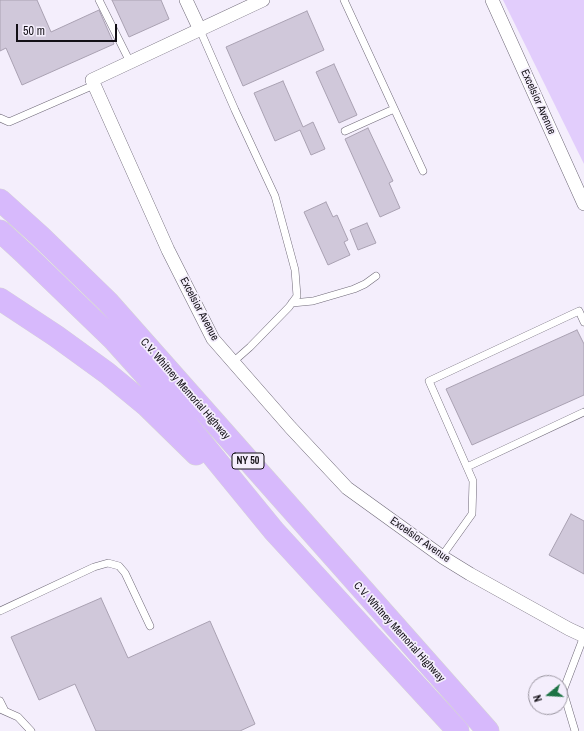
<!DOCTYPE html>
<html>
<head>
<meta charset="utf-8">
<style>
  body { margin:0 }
  #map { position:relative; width:584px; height:731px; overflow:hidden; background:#f4eefc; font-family:"Archivo Narrow",sans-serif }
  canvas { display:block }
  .north { position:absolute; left:528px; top:675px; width:40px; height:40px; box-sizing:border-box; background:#f4eefc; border:1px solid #9a95a0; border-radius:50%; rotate:252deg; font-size:11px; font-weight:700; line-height:16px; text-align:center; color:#131016 }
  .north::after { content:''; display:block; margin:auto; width:14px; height:18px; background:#1d7345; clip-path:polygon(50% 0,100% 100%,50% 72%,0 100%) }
  .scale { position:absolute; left:16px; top:24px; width:101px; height:18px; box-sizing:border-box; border:2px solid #131016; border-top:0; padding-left:5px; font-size:12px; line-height:14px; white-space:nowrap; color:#131016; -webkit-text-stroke:3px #f4eefc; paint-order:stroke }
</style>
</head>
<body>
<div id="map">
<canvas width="584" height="731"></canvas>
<div class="north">N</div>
<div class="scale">50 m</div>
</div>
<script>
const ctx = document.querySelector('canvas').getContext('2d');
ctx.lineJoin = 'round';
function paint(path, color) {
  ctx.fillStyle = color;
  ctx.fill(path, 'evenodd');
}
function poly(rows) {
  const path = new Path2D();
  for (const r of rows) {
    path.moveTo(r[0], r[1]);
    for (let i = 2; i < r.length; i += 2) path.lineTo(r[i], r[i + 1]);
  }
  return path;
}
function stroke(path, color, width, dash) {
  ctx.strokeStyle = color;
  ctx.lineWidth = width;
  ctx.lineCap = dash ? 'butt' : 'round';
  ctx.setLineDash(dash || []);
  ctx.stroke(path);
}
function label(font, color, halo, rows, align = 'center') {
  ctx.font = font + ' "Archivo Narrow",sans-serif';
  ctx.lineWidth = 3.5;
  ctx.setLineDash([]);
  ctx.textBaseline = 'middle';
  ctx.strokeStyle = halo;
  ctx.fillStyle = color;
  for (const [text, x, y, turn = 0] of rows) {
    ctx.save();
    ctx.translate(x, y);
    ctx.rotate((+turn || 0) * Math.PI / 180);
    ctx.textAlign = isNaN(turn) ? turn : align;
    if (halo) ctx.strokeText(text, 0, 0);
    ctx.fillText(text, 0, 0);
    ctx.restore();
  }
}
paint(poly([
  [503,0,584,0,584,164]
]), '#e2cdfc');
const building = poly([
  [0,0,37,0,51,32,99,10,114,44,22,85,6,48,0,51,0,0],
  [112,0,161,0,169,19,129,37,112,0],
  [307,11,324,50,243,86,226,47,307,11],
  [334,64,357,115,339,123,316,72,334,64],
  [283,81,303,127,313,122,325,149,311,155,300,130,275,141,254,93,283,81],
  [368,128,393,181,389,183,400,208,380,217,345,139,368,128],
  [326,202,333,217,337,215,348,240,344,242,350,255,328,265,304,212,326,202],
  [367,223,376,243,358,250,350,230,367,223],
  [577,330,584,344,584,395,472,445,446,389,577,330],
  [571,514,584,521,584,574,549,555,571,514],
  [101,598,128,658,210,621,255,724,240,731,96,731,75,684,39,700,11,637,101,598]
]);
paint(building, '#d0c8da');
stroke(building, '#a9a1b2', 1);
const lane = poly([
  [99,0,130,62],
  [344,0,423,171],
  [200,30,235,110,275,196,295,270,297,296,289,307,250,347,233,362],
  [0,118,9,122,94,85],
  [345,131,394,109],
  [292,303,313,301,354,289,365,284,376,276],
  [467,467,584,412],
  [442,556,472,514,473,481,429,381,579,311,584,322],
  [0,611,94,567,108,563,119,566,125,573,150,626],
  [0,701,5,711],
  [0,709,18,717,31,731],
  [575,731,563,691,584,636]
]);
const street = poly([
  [186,0,200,30],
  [263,0,92,80,168,250,213,339,290,427,347,488,444,558,470,574,569,629,584,636],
  [492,0,584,204]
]);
const highway = poly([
  [0,200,40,236,108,302,488,731],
  [0,231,24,253,113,339,158,389,274,531,458,731],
  [0,299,56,336,107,373,147,406,196,454]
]);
stroke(lane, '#6f6978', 8);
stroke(street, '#6f6978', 14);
stroke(highway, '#d5d4d5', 23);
stroke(lane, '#fff', 7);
stroke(street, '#fff', 13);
stroke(highway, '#d7b9fc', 22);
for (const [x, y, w] of [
  [248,461,32]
]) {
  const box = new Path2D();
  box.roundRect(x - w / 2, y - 8, w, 16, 3);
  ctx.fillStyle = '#f4eefc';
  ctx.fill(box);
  stroke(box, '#131016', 1);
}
label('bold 10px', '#131016', null, [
  ["NY 50",248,461]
]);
label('11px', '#131016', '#f4eefc', [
  ["Excelsior Avenue",538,102,66],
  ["Excelsior Avenue",199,309,62],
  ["C.V. Whitney Memorial Highway",185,389,49],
  ["Excelsior Avenue",420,540,35],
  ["C.V. Whitney Memorial Highway",399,632,48]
]);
</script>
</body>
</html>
